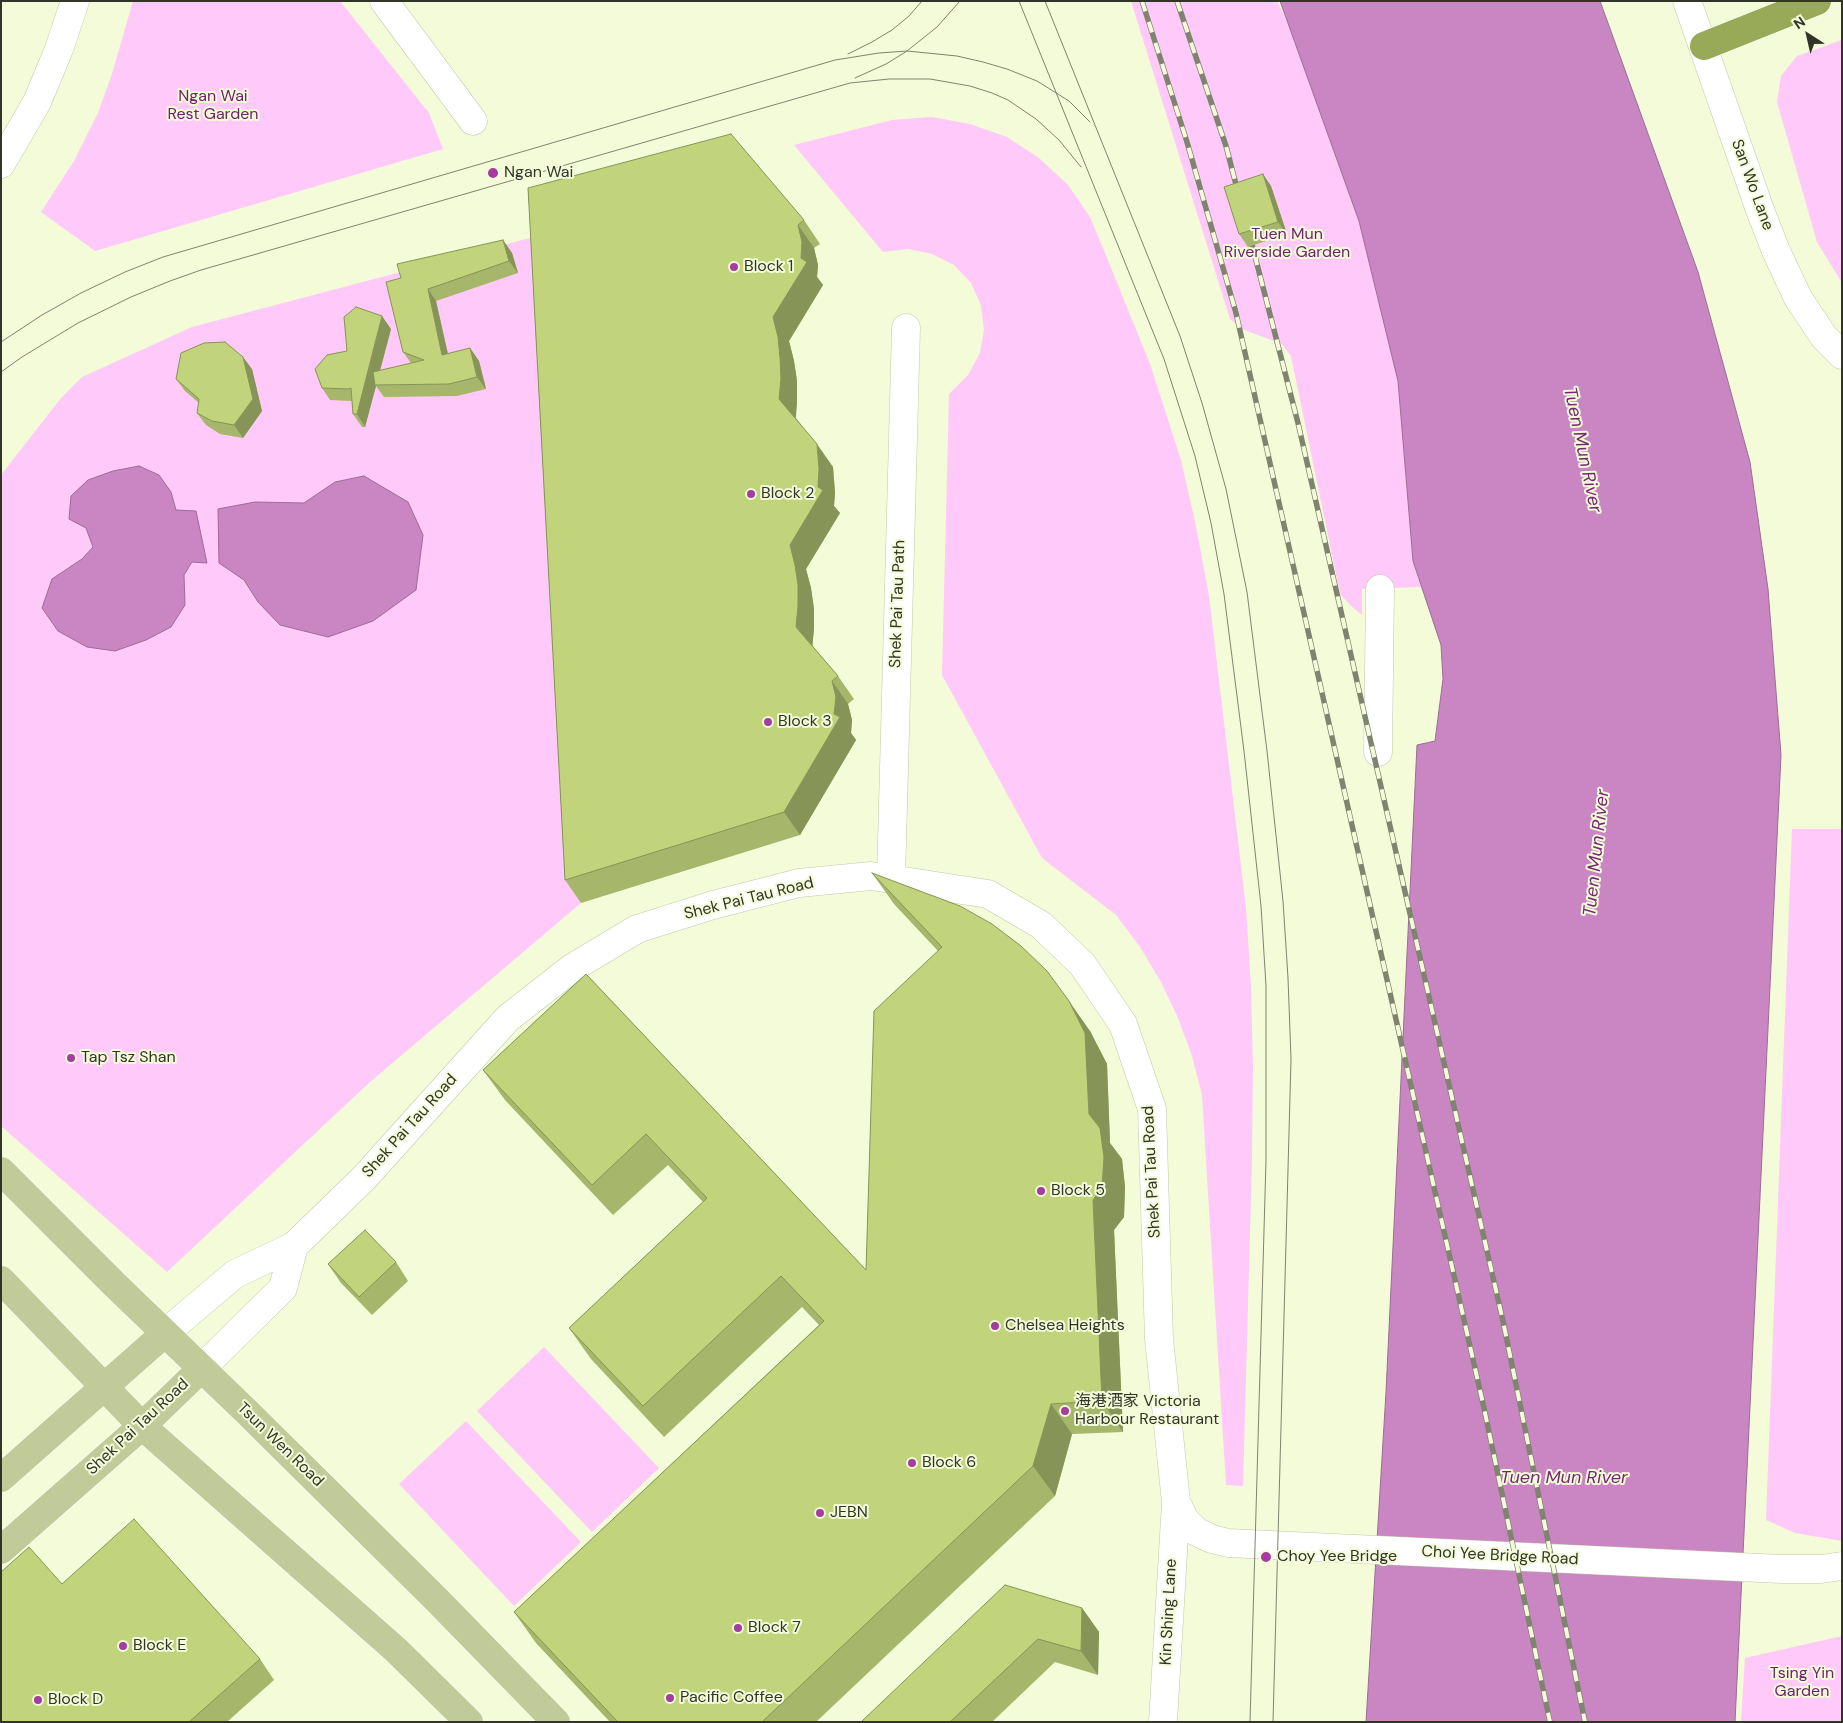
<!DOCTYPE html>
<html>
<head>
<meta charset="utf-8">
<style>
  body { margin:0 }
  #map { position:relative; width:1843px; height:1723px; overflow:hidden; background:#f3fbd9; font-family:"DM Sans",sans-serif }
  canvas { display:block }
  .frame { position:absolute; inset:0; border:2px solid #313427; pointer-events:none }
  .north { position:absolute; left:1783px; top:10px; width:50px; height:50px; -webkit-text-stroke:4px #f3fbd9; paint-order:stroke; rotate:325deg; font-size:14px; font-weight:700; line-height:20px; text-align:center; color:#313427 }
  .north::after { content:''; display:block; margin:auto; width:18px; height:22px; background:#313427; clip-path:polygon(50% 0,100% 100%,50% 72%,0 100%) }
</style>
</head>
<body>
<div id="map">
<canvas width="1843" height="1723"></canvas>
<div class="frame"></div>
<div class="north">N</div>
</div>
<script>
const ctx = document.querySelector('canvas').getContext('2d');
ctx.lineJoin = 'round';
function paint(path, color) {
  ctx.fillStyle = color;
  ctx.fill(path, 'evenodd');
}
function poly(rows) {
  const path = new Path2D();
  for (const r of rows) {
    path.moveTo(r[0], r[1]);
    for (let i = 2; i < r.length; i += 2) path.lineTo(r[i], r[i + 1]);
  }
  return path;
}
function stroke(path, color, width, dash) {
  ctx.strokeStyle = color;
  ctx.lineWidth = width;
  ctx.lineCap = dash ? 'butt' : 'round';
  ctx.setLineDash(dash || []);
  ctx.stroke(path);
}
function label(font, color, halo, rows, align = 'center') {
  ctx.font = font + ' "DM Sans","Noto Sans TC",sans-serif';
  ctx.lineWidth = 4;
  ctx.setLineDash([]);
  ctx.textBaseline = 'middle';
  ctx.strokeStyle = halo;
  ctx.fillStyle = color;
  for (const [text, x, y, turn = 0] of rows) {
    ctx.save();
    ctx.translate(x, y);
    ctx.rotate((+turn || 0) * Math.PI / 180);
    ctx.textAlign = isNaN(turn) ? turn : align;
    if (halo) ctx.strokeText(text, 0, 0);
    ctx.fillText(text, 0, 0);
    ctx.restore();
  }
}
paint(poly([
  [133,1,340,1,429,113,443,149,95,251,41,212,74,161,98,113,112,74],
  [1131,1,1277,1,1288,24,1359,221,1398,381,1413,561,1421,587,1362,589,1362,615,1350,605,1340,594,1291,356,1282,344,1242,329,1230,319],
  [1842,40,1842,283,1817,242,1777,102,1781,76,1797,56],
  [932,117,970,124,1007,137,1039,158,1068,185,1090,217,1105,253,1150,364,1181,460,1196,526,1209,596,1246,908,1251,987,1253,1066,1252,1160,1243,1486,1226,1485,1202,1095,1192,1056,1178,1018,1161,982,1140,947,1116,915,1042,858,942,675,949,394,968,375,980,353,984,330,981,305,971,283,954,265,932,254,908,249,883,252,794,145,892,120],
  [545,234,581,903,370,1082,167,1272,1,1126,1,475,61,398,82,377,192,327],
  [1792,829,1842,829,1842,1541,1795,1533,1766,1520],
  [544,1347,659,1468,592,1532,477,1411],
  [466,1421,581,1542,514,1606,399,1484],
  [1842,1636,1842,1722,1741,1722,1745,1658]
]), '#ffc9f9');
const water = poly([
  [1280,1,1600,1,1698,272,1750,462,1768,589,1781,755,1735,1722,1366,1722,1386,1392,1417,745,1435,741,1443,679,1441,645,1413,561,1398,381,1359,221,1280,1],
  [139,466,159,475,171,492,176,510,196,511,207,563,192,562,184,575,185,605,171,627,146,640,115,651,87,647,58,631,42,608,52,579,82,559,93,547,86,528,69,519,71,496,88,480,113,471,139,466],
  [364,476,408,502,423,535,416,590,373,621,328,637,280,625,258,602,244,580,219,563,218,509,255,502,304,503,335,482,364,476]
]);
paint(water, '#c986c3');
stroke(water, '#9b6d94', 1);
const minor = poly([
  [384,1,473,121],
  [1687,1,1760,210,1776,251,1798,298,1824,337,1842,355],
  [1,164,37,102,59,49,75,1],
  [1378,752,1380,589],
  [891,879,906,328],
  [164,1334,235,1274,294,1246,364,1178,508,1018,572,968,637,929,713,905,799,883,871,876,988,894,1041,925,1082,964,1123,1024,1152,1109,1159,1339,1176,1502,1163,1722],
  [201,1369,283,1288,294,1246],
  [1176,1502,1185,1520,1197,1532,1212,1539,1228,1543,1782,1569,1821,1569,1842,1566]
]);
const major = poly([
  [1,1171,113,1283,249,1414,436,1599,556,1722],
  [1,1280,142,1426,396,1650,469,1722],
  [1,1478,164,1334],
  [1,1550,142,1426,201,1369]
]);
const highway = poly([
  [1704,46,1817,1]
]);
stroke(minor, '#c2caa9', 29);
stroke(major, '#fff', 29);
stroke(highway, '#fff', 29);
stroke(minor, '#fff', 28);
stroke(major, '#c1cb9a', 28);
stroke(highway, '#98a957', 28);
stroke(poly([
  [1019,1,1164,359,1195,456,1211,523,1224,594,1244,751,1261,906,1266,986,1266,1160,1250,1722],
  [1045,1,1180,336,1202,403,1226,489,1247,592,1267,751,1283,901,1288,978,1291,1059,1273,1722],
  [848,54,872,42,892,30,909,16,922,1],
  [855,78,886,64,907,51,937,27,960,1],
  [1,342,42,315,81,293,125,272,163,257,835,60,879,53,907,51,957,56,983,62,1007,69,1037,81,1069,101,1090,122],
  [1,372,22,357,78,323,131,297,170,281,201,270,850,83,889,79,930,79,970,86,992,93,1008,100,1036,119,1059,140,1081,167]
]), '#7f846e', 1);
const rail = poly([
  [1142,1,1187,142,1236,313,1484,1408,1550,1722],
  [1177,1,1226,146,1239,196],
  [1249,233,1298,423,1503,1321,1585,1722]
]);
stroke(rail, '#7f846e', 5.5);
stroke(rail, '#f3fbd9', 4, [11]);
paint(poly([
  [1271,186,1287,234,1248,247,1239,234],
  [528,188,804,220,820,244,814,248,818,265,817,277,823,285,789,341,794,361,797,381,797,402,796,418,833,467,835,493,834,506,840,513,806,569,811,588,814,609,814,629,812,646,838,676,854,699,848,704,852,720,851,733,856,740,800,835,581,903,565,880],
  [503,240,512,253,518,273,436,301,448,354,470,348,479,361,486,389,457,396,384,397,376,386,365,427,362,427,353,414,352,401,330,400,322,388,347,351,391,329,380,371,411,363,403,352,401,278],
  [252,369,262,411,243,438,220,434,206,425,197,413,199,403,185,391,176,379],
  [872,873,1090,1031,1107,1064,1110,1143,1122,1159,1125,1187,1124,1217,1114,1230,1123,1432,1072,1434,1055,1496,816,1722,610,1722,536,1643,514,1612,819,1325,802,1307,664,1437,591,1359,569,1328,703,1202,668,1165,613,1215,505,1100,483,1070,586,974,866,1270,938,951,894,904],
  [396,1262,408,1281,372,1315,341,1283,328,1264],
  [62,1584,260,1659,274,1680,227,1722,1,1722],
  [1082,1608,1099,1632,1098,1675,1055,1662,992,1722,861,1722]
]), '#a6b66b');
paint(poly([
  [1263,174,1271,186,1287,234,1278,222],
  [798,225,814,248,818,265,817,277,823,285,789,341,794,361,797,381,797,402,795,422,779,399,773,317,801,258],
  [503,240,512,253,518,273,509,261],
  [428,289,436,301,451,368,442,355],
  [382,316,391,329,376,385,375,385,376,386,365,427,357,414],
  [470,348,479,361,486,389,477,377],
  [243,357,252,369,262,411,243,438,234,425],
  [817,444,833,467,835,493,834,506,840,513,806,569,811,588,814,609,814,629,812,650,796,627,790,545,818,487],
  [832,681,848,704,852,720,851,733,856,740,800,835,784,812,834,714],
  [1069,1001,1090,1031,1107,1064,1110,1143,1122,1159,1125,1187,1124,1217,1114,1230,1123,1432,1102,1401,1089,1114],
  [1051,1404,1072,1434,1055,1496,1033,1466],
  [1082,1608,1099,1632,1098,1675,1081,1651]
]), '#879457');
const building = poly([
  [731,134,804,220,798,225,802,242,801,258,807,262,773,317,778,337,780,358,781,379,779,399,817,444,819,469,818,487,823,490,790,545,795,565,798,585,798,606,796,627,838,676,832,681,836,697,834,714,840,717,784,812,565,880,528,188,731,134],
  [1263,174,1278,222,1239,234,1224,187,1263,174],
  [503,240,509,261,428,289,442,355,470,348,477,377,449,384,375,385,373,372,424,360,403,352,386,282,401,278,397,264,503,240],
  [356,307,382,316,357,414,353,414,351,388,348,389,322,388,315,369,327,355,347,351,344,317,356,307],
  [225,342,243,357,253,399,234,425,212,421,197,413,199,399,176,379,181,353,204,343,225,342],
  [872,873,960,906,992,924,1021,946,1047,971,1069,1001,1085,1033,1089,1114,1100,1128,1104,1157,1102,1187,1093,1200,1102,1401,1051,1404,1033,1466,762,1722,618,1722,514,1612,824,1321,781,1276,643,1406,569,1328,707,1198,646,1134,592,1185,483,1070,586,974,866,1270,874,1011,942,947,872,873],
  [365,1230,396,1262,359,1297,328,1264,365,1230],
  [134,1519,260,1659,189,1722,1,1722,1,1572,29,1547,62,1584,134,1519],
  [1005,1585,1082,1608,1081,1651,1038,1639,950,1722,861,1722,1005,1585]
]);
paint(building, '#c1d47c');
stroke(building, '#879457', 1);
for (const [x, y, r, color] of [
  [493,173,6,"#a53c9f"],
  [734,267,5,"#a53c9f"],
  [751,494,5,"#a53c9f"],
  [768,722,5,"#a53c9f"],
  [71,1058,5,"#a53c9f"],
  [1041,1191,5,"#a53c9f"],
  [995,1326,5,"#a53c9f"],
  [1065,1411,5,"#a53c9f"],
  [912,1463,5,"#a53c9f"],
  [820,1513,5,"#a53c9f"],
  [1266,1557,6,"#a53c9f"],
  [738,1628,5,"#a53c9f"],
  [123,1646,5,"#a53c9f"],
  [670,1698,5,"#a53c9f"],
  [38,1700,5,"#a53c9f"]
]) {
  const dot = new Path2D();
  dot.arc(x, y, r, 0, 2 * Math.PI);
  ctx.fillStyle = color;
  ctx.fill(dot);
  stroke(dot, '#f3fbd9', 2);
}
label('16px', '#70216c', '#f3fbd9', [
  ["Ngan Wai",213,97],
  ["Rest Garden",213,115],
  ["Tuen Mun",1287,235],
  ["Riverside Garden",1287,253],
  ["Tsing Yin",1802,1674],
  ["Garden",1802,1692]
]);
label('16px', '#313427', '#f3fbd9', [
  ["Ngan Wai",504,173],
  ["Block 1",744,267],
  ["Block 2",761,494],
  ["Block 3",778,722],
  ["Tap Tsz Shan",81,1058],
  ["Block 5",1051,1191],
  ["Chelsea Heights",1005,1326],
  ["海港酒家 Victoria",1075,1402],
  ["Harbour Restaurant",1075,1420],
  ["Block 6",922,1463],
  ["JEBN",830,1513],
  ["Choy Yee Bridge",1277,1557],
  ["Block 7",748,1628],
  ["Block E",133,1646],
  ["Pacific Coffee",680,1698],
  ["Block D",48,1700]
], 'left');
label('16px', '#313427', '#f3fbd9', [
  ["San Wo Lane",1752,185,70],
  ["Shek Pai Tau Path",898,604,-88],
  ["Shek Pai Tau Road",749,899,-14],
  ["Shek Pai Tau Road",410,1126,-48],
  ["Shek Pai Tau Road",1152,1172,-93],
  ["Shek Pai Tau Road",138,1427,-43],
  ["Tsun Wen Road",280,1445,44],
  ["Choi Yee Bridge Road",1500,1556,3],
  ["Kin Shing Lane",1169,1612,-87]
]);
label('italic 18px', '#762772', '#f3fbd9', [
  ["Tuen Mun River",1582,450,78],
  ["Tuen Mun River",1597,853,-84],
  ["Tuen Mun River",1564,1478]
]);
</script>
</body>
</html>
